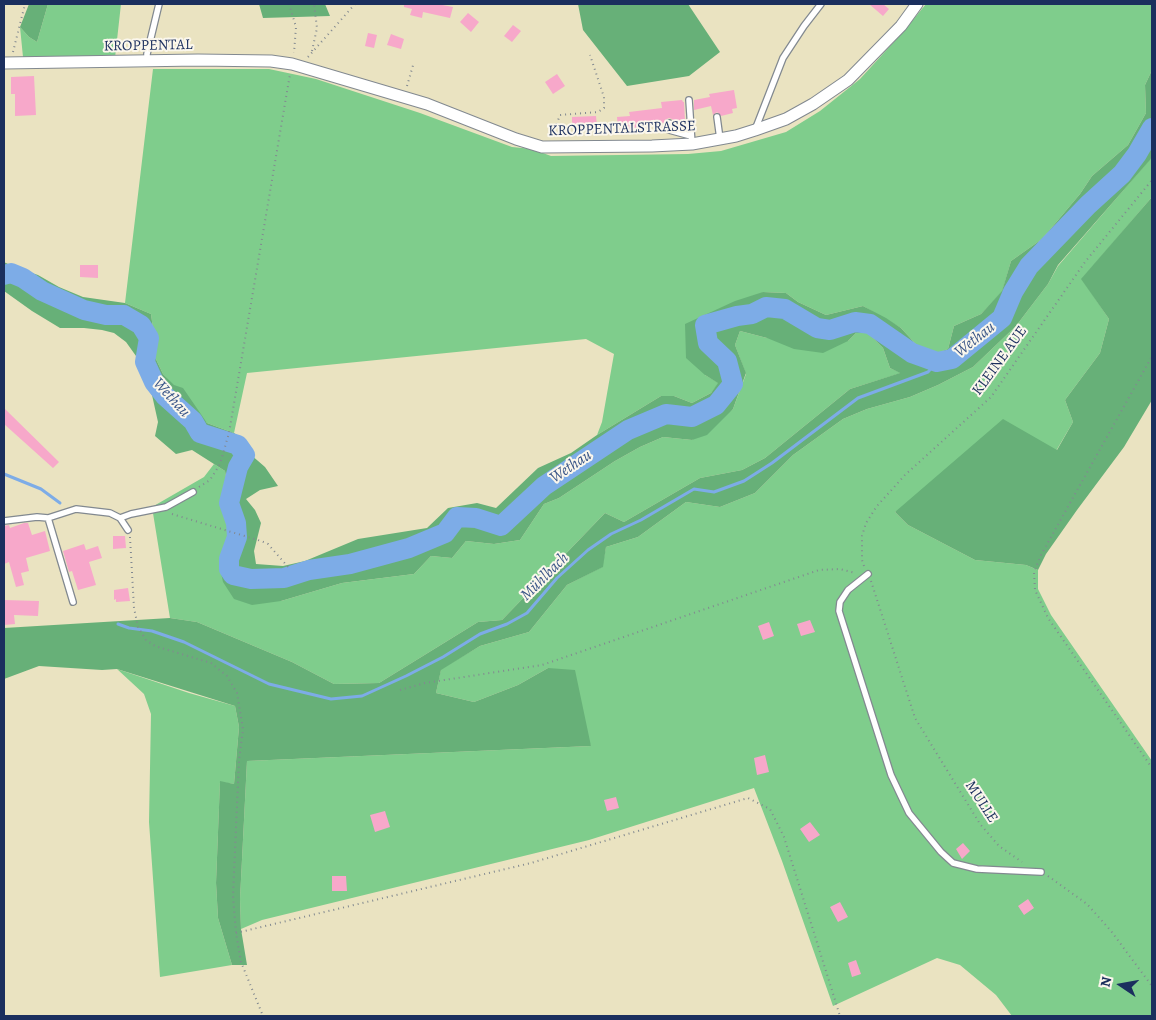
<!DOCTYPE html>
<html>
<head>
<meta charset="utf-8">
<style>
  body { margin:0 }
  #map { position:relative; width:1156px; height:1020px; overflow:hidden; background:#eae3c1; font-family:Alegreya,serif }
  canvas { display:block }
  .frame { position:absolute; inset:0; border:5px solid #1b2f5e; pointer-events:none }
  .north { position:absolute; left:1096px; top:960px; width:50px; height:50px; -webkit-text-stroke:4px #fbf7ec; paint-order:stroke; rotate:282deg; font-size:14px; font-weight:700; line-height:20px; text-align:center; color:#1b2f5e }
  .north::after { content:''; display:block; margin:auto; width:18px; height:22px; background:#1b2f5e; clip-path:polygon(50% 0,100% 100%,50% 72%,0 100%) }
</style>
</head>
<body>
<div id="map">
<canvas width="1156" height="1020"></canvas>
<div class="frame"></div>
<div class="north">N</div>
</div>
<script>
const ctx = document.querySelector('canvas').getContext('2d');
ctx.lineJoin = 'round';
function paint(path, color) {
  ctx.fillStyle = color;
  ctx.fill(path, 'evenodd');
}
function poly(rows) {
  const path = new Path2D();
  for (const r of rows) {
    path.moveTo(r[0], r[1]);
    for (let i = 2; i < r.length; i += 2) path.lineTo(r[i], r[i + 1]);
  }
  return path;
}
function stroke(path, color, width, dash) {
  ctx.strokeStyle = color;
  ctx.lineWidth = width;
  ctx.lineCap = dash ? 'butt' : 'round';
  ctx.setLineDash(dash || []);
  ctx.stroke(path);
}
function label(font, color, halo, rows, align = 'center') {
  ctx.font = font + ' Alegreya,serif';
  ctx.lineWidth = 4;
  ctx.setLineDash([]);
  ctx.textBaseline = 'middle';
  ctx.strokeStyle = halo;
  ctx.fillStyle = color;
  for (const [text, x, y, turn = 0] of rows) {
    ctx.save();
    ctx.translate(x, y);
    ctx.rotate((+turn || 0) * Math.PI / 180);
    ctx.textAlign = isNaN(turn) ? turn : align;
    if (halo) ctx.strokeText(text, 0, 0);
    ctx.fillText(text, 0, 0);
    ctx.restore();
  }
}
paint(poly([
  [48,4,121,4,114,67,55,66,54,57,23,57,20,27,29,37,37,42],
  [926,4,1152,4,1152,70,1145,85,1146,113,1128,145,1092,176,1080,194,1042,239,1011,261,1002,292,981,314,954,326,948,349,937,353,931,355,923,352,901,328,863,306,826,315,798,302,786,293,763,292,705,375,719,383,711,393,692,403,674,396,661,396,597,435,602,422,614,354,586,339,247,373,234,433,207,423,163,374,154,355,154,336,151,314,125,303,153,69,269,69,316,79,420,113,512,147,532,149,551,156,688,154,721,151,786,132,820,111,860,79,903,32],
  [1152,157,1152,197,1082,279,1109,319,1100,353,1065,400,1073,422,1056,451,895,512,908,525,975,560,1026,565,1038,570,1038,589,1051,615,1152,761,1152,1016,1012,1016,996,995,960,965,937,958,833,1006,782,861,754,788,589,840,262,920,241,929,240,899,247,761,591,746,548,668,518,685,474,702,436,693,441,669,480,646,529,632,567,585,602,567,606,547,638,537,686,502,720,507,755,493,793,455,843,419,867,409,910,397,938,385,973,367,1016,326,1048,284,1058,266],
  [740,331,767,338,848,341,856,333,868,333,883,348,890,368,901,373,850,389,765,458,742,470,700,478,624,522,605,513,502,620,478,622,379,683,334,684,292,662,197,622,170,618,152,507,204,477,214,464,225,471,227,483,221,501,229,517,228,548,219,564,281,601,342,583,414,574,431,556,452,558,466,541,494,544,520,540,544,504,559,498,615,461,640,447,663,437,692,440,733,409,746,374,735,345],
  [117,669,189,693,235,706,239,727,234,784,220,782,216,883,218,918,232,965,160,977,149,822,151,714,144,694]
]), '#7fcd8c');
paint(poly([
  [29,4,48,4,37,42,29,37,20,27],
  [259,4,325,4,330,16,263,18],
  [578,4,688,4,720,52,689,76,627,86,583,30],
  [1152,70,1152,157,1150,160,1058,265,1048,284,1016,326,973,367,938,385,910,397,867,409,843,419,793,455,755,493,720,507,686,502,638,537,606,547,603,567,567,585,529,632,480,646,441,670,436,693,474,702,518,685,548,668,575,670,591,746,247,761,240,899,241,929,247,965,232,965,218,918,216,883,220,781,234,784,239,727,235,706,117,669,102,670,39,666,4,679,4,628,170,618,197,622,292,662,334,684,379,683,478,622,502,620,605,513,624,522,700,478,742,470,765,458,850,389,900,373,890,368,883,348,868,333,856,333,848,341,823,353,794,349,767,338,740,331,735,345,746,373,733,409,707,435,692,440,663,437,640,447,615,461,559,498,544,504,520,540,494,544,466,541,452,558,431,556,414,574,342,583,281,601,252,605,234,599,223,582,219,564,228,548,229,517,221,501,227,483,225,471,192,450,176,454,155,436,158,422,152,395,144,382,136,356,126,342,114,333,102,330,84,328,60,328,32,311,4,291,4,262,14,267,38,275,59,287,83,297,125,303,151,314,154,336,154,355,163,374,174,385,183,388,207,423,234,433,244,440,250,454,265,467,278,486,260,490,246,499,255,510,261,523,254,551,256,564,283,566,305,561,358,539,427,528,448,508,477,503,496,508,538,468,571,453,597,435,661,396,674,396,692,403,711,393,718,383,705,375,686,358,685,324,735,301,763,292,786,293,798,302,826,315,863,306,886,318,901,328,923,352,931,355,948,349,954,326,981,314,1002,291,1011,261,1042,239,1080,194,1092,176,1128,145,1146,113,1145,85],
  [1152,197,1152,400,1124,447,1077,510,1046,554,1038,570,1026,565,975,560,908,525,895,512,1003,419,1057,450,1073,422,1065,400,1100,353,1109,319,1081,279]
]), '#67b078');
stroke(poly([
  [4,474,41,489,60,503],
  [118,624,129,628,152,631,184,642,269,684,331,699,362,696,406,676,443,657,480,634,507,624,527,613,557,578,588,550,611,534,641,520,694,489,714,492,744,481,772,463,858,398,928,372,937,362]
]), '#7dace7', 3);
stroke(poly([
  [4,275,11,273,23,278,42,291,84,310,106,315,124,315,141,325,149,338,145,362,154,382,165,396,193,421,200,433,238,445,245,455,238,467,229,503,236,523,237,537,229,559,229,569,233,575,251,579,284,578,309,570,350,564,409,548,445,533,457,517,476,518,501,526,544,486,628,430,666,414,692,417,716,405,733,384,727,361,708,343,705,325,737,316,752,314,766,307,785,309,817,328,830,330,855,322,870,324,912,353,937,362,952,359,1002,318,1013,292,1029,266,1088,205,1122,174,1137,154,1152,128]
]), '#7dace7', 20);
paint(poly([
  [404,4,437,4,453,7,450,18,423,12,422,18,410,15,412,9,404,7],
  [869,4,883,4,889,9,883,16],
  [468,13,479,22,471,32,460,22],
  [513,25,521,31,512,42,504,36],
  [368,33,377,35,374,48,365,46],
  [391,34,404,39,401,49,387,45],
  [557,74,565,86,553,94,545,82],
  [34,76,36,115,15,116,15,94,11,94,11,77],
  [734,90,737,108,732,109,733,113,721,116,717,112,713,115,711,106,694,110,694,100,710,97,709,94],
  [682,100,683,102,684,102,685,121,674,122,672,119,669,118,665,120,664,123,640,125,641,132,627,134,626,127,618,128,617,117,630,116,629,112,662,108,661,102],
  [596,116,597,126,572,127,572,117],
  [80,265,98,265,98,278,80,277],
  [4,408,59,462,53,468,4,424],
  [24,523,28,523,32,535,45,531,50,551,26,558,29,571,21,573,24,585,16,587,9,562,4,564,4,526,9,525,10,528],
  [113,536,125,536,126,548,113,549],
  [84,544,86,550,98,546,102,558,89,562,96,585,78,590,72,571,69,572,63,551],
  [128,588,130,601,116,602,116,599,114,600,114,590],
  [4,600,39,601,38,616,14,615,15,624,4,625],
  [810,620,815,632,801,636,797,624],
  [769,622,774,636,763,640,758,626],
  [765,755,769,772,757,775,754,758],
  [616,797,619,808,607,811,604,800],
  [385,811,390,827,375,832,370,815],
  [810,822,820,835,809,842,800,829],
  [963,843,970,851,962,859,956,849],
  [332,876,346,876,347,891,332,891],
  [1028,899,1034,908,1024,915,1018,906],
  [840,902,848,917,838,922,830,907],
  [856,960,861,974,852,977,848,963]
]), '#f7a8ca');
const lane = poly([
  [147,60,147,54,159,4],
  [689,100,692,144],
  [717,117,720,139],
  [669,123,669,130,691,136],
  [755,130,783,58,804,26,821,4],
  [48,518,73,602],
  [120,518,128,530],
  [4,521,37,517,48,518,76,509,110,513,120,518,131,514,166,507,193,492],
  [868,574,848,590,840,602,839,611,891,775,909,813,941,852,953,863,977,869,1041,872]
]);
const street = poly([
  [4,63,198,60,271,61,292,64,427,104,516,139,542,147,652,146,692,144,736,136,755,130,786,119,813,104,848,80,901,26,917,4]
]);
stroke(lane, '#828990', 8);
stroke(street, '#828990', 13);
stroke(poly([
  [289,4,296,27,294,53],
  [312,51,317,28,314,4],
  [13,52,25,4],
  [308,57,355,4],
  [407,86,414,62],
  [548,136,554,131,560,115,598,112,604,108,604,97,590,55],
  [1151,358,1041,555,1034,572,1035,590,1048,618,1152,768],
  [199,487,210,480,220,464,229,433,290,74],
  [172,514,261,541,268,544,289,568],
  [130,537,134,608,138,627,146,640,155,646,211,663,227,676,237,693,243,729,239,760,233,896,236,933,241,962,263,1016],
  [864,566,862,560,862,536,866,523,877,506,905,475,991,397,1085,262,1152,180],
  [871,581,915,718,980,824,999,846,1022,862],
  [400,690,425,683,542,665,819,570,840,569,855,573],
  [1048,876,1087,904,1111,931,1152,986],
  [236,933,531,863,748,798,770,809,784,837,840,1016]
]), '#828990', 2, [1, 4]);
stroke(lane, '#fff', 5.5);
stroke(street, '#fff', 11);
label('15px', '#1b2f5e', '#fbf7ec', [
  ["KROPPENTAL",148,46,-1],
  ["KROPPENTALSTRASSE",622,129,-2],
  ["KLEINE AUE",1000,361,-54],
  ["MULLE",981,802,57]
]);
label('italic 16px', '#385487', '#fbf7ec', [
  ["Wethau",975,340,-38],
  ["Wethau",171,398,48],
  ["Wethau",571,467,-34],
  ["Mühlbach",545,577,-45]
]);
</script>
</body>
</html>
